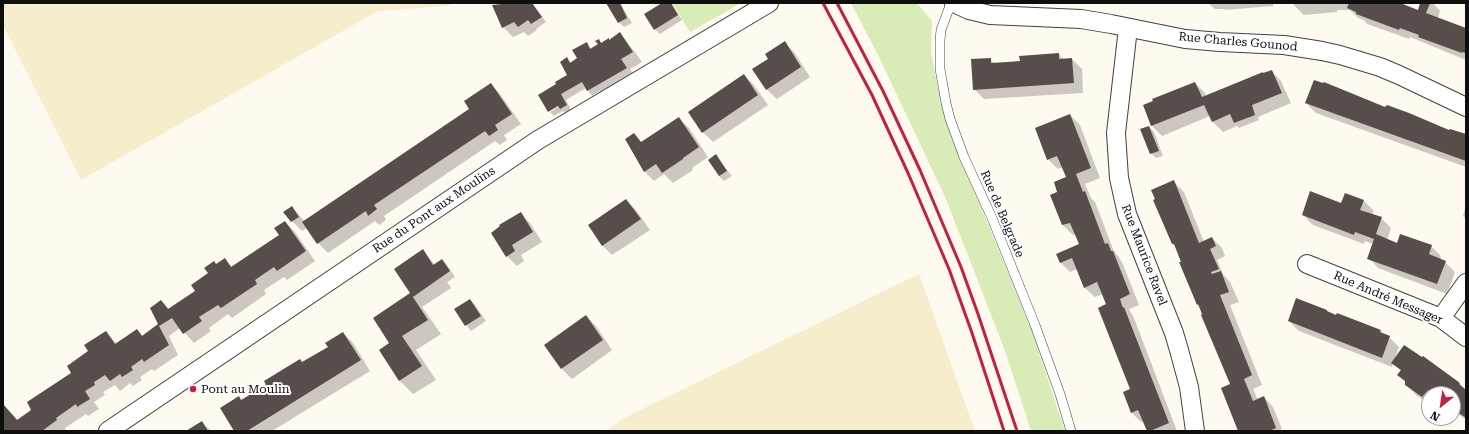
<!DOCTYPE html>
<html>
<head>
<meta charset="utf-8">
<style>
  body { margin:0 }
  #map { position:relative; width:1469px; height:434px; overflow:hidden; background:#fffaef; font-family:"Roboto Serif",serif }
  canvas { display:block }
  .frame { position:absolute; inset:0; border:4px solid #0e0e0e; pointer-events:none }
  .north { position:absolute; left:1421px; top:386px; width:40px; height:40px; box-sizing:border-box; background:#fff; border:1px solid #9f9f9f; border-radius:50%; rotate:210deg; font-size:11px; font-weight:700; line-height:16px; text-align:center; color:#0e0e0e }
  .north::after { content:''; display:block; margin:auto; width:14px; height:18px; background:#c41f3f; clip-path:polygon(50% 0,100% 100%,50% 72%,0 100%) }
</style>
</head>
<body>
<div id="map">
<canvas width="1469" height="434"></canvas>
<div class="frame"></div>
<div class="north">N</div>
</div>
<script>
const ctx = document.querySelector('canvas').getContext('2d');
ctx.lineJoin = 'round';
function paint(path, color) {
  ctx.fillStyle = color;
  ctx.fill(path, 'evenodd');
}
function poly(rows) {
  const path = new Path2D();
  for (const r of rows) {
    path.moveTo(r[0], r[1]);
    for (let i = 2; i < r.length; i += 2) path.lineTo(r[i], r[i + 1]);
  }
  return path;
}
function stroke(path, color, width, dash) {
  ctx.strokeStyle = color;
  ctx.lineWidth = width;
  ctx.lineCap = dash ? 'butt' : 'round';
  ctx.setLineDash(dash || []);
  ctx.stroke(path);
}
function label(font, color, halo, rows, align = 'center') {
  ctx.font = font + ' "Roboto Serif",serif';
  ctx.lineWidth = 4;
  ctx.setLineDash([]);
  ctx.textBaseline = 'middle';
  ctx.strokeStyle = halo;
  ctx.fillStyle = color;
  for (const [text, x, y, turn = 0] of rows) {
    ctx.save();
    ctx.translate(x, y);
    ctx.rotate((+turn || 0) * Math.PI / 180);
    ctx.textAlign = isNaN(turn) ? turn : align;
    if (halo) ctx.strokeText(text, 0, 0);
    ctx.fillText(text, 0, 0);
    ctx.restore();
  }
}
paint(poly([
  [3,3,454,3,447,6,378,11,81,180,3,25],
  [919,274,975,431,606,431,622,419]
]), '#f6edcd');
paint(poly([
  [672,3,741,3,690,32],
  [851,3,917,3,932,21,931,53,938,88,955,144,1031,328,1065,431,1031,431,1005,351,946,199,879,57]
]), '#d9ebb6');
paint(poly([
  [523,3,532,3,546,22,536,29,537,30,528,36,524,32,513,37,503,27],
  [608,3,620,3,632,23,624,27,619,22],
  [664,3,671,3,682,20,660,34,655,29],
  [1208,3,1284,3,1273,4,1273,6,1225,10,1224,9,1215,9],
  [1294,3,1398,3,1418,11,1421,3,1433,3,1440,11,1438,18,1466,29,1466,60,1410,37,1409,39,1367,24,1364,20,1358,18,1350,10,1337,10,1337,12,1304,15,1294,5],
  [620,34,635,52,642,62,630,69,636,78,605,96,600,91,592,96,586,88,566,100,571,110,566,113,563,111,554,116,550,112,563,104,557,85,568,75,567,58,571,63,578,59,586,43,592,49,599,45,598,40,602,44,610,41],
  [784,43,794,52,810,77,777,99,767,90,753,69,769,59],
  [1059,54,1064,60,1072,59,1082,69,1083,93,984,99,974,89,990,59,995,64,1021,62],
  [1271,71,1281,81,1291,103,1258,117,1259,120,1239,128,1237,126,1223,132,1213,122,1210,116,1162,136,1152,126,1144,105,1195,83,1205,93,1206,96],
  [744,75,754,85,768,105,713,142,703,132],
  [491,84,500,94,521,124,504,135,507,140,500,145,495,141,384,216,386,220,379,225,375,221,328,253,318,243,307,228,302,231,292,221,292,207,305,222,471,109],
  [1306,103,1385,108,1450,131,1466,135,1466,167,1316,113],
  [1070,115,1080,125,1100,178,1085,184,1091,198,1095,202,1113,249,1122,262,1139,305,1129,309,1134,318,1177,431,1148,431,1144,421,1141,422,1131,412,1131,389,1103,294,1095,297,1085,288,1077,269,1070,272,1060,262,1080,245,1076,234,1073,235,1063,225,1051,195,1059,192,1068,178,1063,167,1058,169,1048,159],
  [679,119,689,128,708,157,692,168,693,170,673,183,664,174,654,181,644,171,641,143],
  [1149,127,1154,132,1163,156,1156,158,1151,153],
  [716,156,732,176,724,181,719,176],
  [1174,182,1184,192,1204,242,1212,238,1222,248,1225,256,1217,260,1223,274,1230,282,1239,302,1230,305,1262,385,1253,389,1258,400,1264,397,1273,407,1282,429,1279,430,1280,431,1239,431,1231,385,1200,307,1197,304,1176,247,1173,244],
  [626,200,636,210,650,230,612,255,602,245],
  [1364,201,1374,211,1372,215,1381,218,1391,228,1387,240,1398,244,1431,246,1441,256,1440,260,1445,262,1455,272,1447,294,1378,268,1369,258,1373,244,1365,241,1364,244,1313,225,1303,215,1342,204],
  [1466,205,1466,219,1463,216],
  [520,213,530,223,542,242,521,255,524,261,517,266,507,256],
  [285,222,295,232,315,261,287,280,284,277,264,290,266,294,232,318,228,314,209,328,211,331,194,343,180,328,169,336,178,355,154,371,152,369,140,377,142,380,133,386,130,383,120,391,115,385,103,392,105,395,94,402,99,409,88,416,86,414,65,428,66,431,3,431,3,405,18,420,33,410,73,373,106,332,117,344,137,330,143,336,160,325,161,301,169,309,196,291,216,265,225,260,232,267,280,235],
  [423,250,435,265,442,260,447,265,455,277,447,282,451,288,422,307,441,334,416,350,436,380,413,394,399,380,391,344,414,297,395,269],
  [470,300,475,305,486,321,471,331,455,310],
  [1329,313,1380,331,1384,334,1389,337,1399,347,1395,358,1459,383,1466,390,1466,420,1453,410,1453,394,1429,394,1429,404,1416,395,1406,384,1406,382,1398,375,1401,371,1393,363,1392,367,1299,331,1289,321],
  [586,316,596,326,612,350,572,379,562,369,545,345],
  [343,333,353,343,370,371,272,431,235,431,239,398,242,401,329,347],
  [202,422,211,431,188,431]
]), '#0003');
paint(poly([
  [512,3,532,3,542,17,531,24,528,20,518,27,514,22,502,28,492,5],
  [606,3,620,3,627,18,618,23],
  [662,3,671,3,678,15,654,30,644,14],
  [1349,3,1400,3,1418,10,1420,3,1430,3,1426,13,1466,28,1466,53,1462,52,1462,53,1418,37,1419,35,1400,28,1399,30,1356,14,1356,12,1347,8],
  [620,32,633,52,621,59,627,68,587,91,582,82,561,94,567,105,560,109,558,106,548,112,538,95,556,84,555,82,567,75,560,62,567,57,570,63,577,58,572,50,587,42,590,49,598,44,595,41,599,39,601,43,609,38,609,40],
  [785,41,801,67,766,90,752,69,768,59,765,54],
  [1059,53,1059,59,1072,58,1074,83,973,90,971,59,991,58,991,63,1007,62,1020,61,1019,56],
  [1272,70,1282,93,1252,105,1255,115,1234,123,1230,114,1212,122,1204,105,1151,126,1143,105,1153,101,1152,99,1195,82,1202,97,1263,72,1263,73],
  [744,74,758,95,702,133,688,112],
  [1314,80,1323,83,1324,82,1385,107,1387,105,1409,113,1449,130,1450,129,1466,134,1466,161,1305,103],
  [491,83,512,114,495,125,498,130,489,136,485,131,374,205,377,209,368,216,366,211,317,244,302,222,469,109,464,101],
  [1070,114,1091,168,1076,174,1083,192,1085,191,1105,244,1108,243,1111,251,1113,251,1130,294,1120,299,1123,308,1124,307,1169,423,1150,431,1147,431,1138,410,1131,413,1123,392,1130,389,1098,308,1106,304,1097,282,1084,288,1072,258,1060,263,1056,254,1079,244,1070,223,1062,225,1050,195,1057,192,1054,182,1066,177,1057,156,1047,160,1035,128],
  [679,117,699,147,683,158,683,159,662,173,656,164,644,172,625,139,634,133,641,142],
  [1149,126,1159,151,1150,154,1140,129],
  [716,154,727,171,719,176,708,160],
  [1174,180,1199,243,1212,237,1216,246,1210,249,1219,269,1211,272,1212,274,1221,271,1229,292,1220,295,1252,375,1244,379,1253,401,1264,396,1276,428,1269,431,1238,431,1221,388,1230,384,1201,315,1202,314,1198,304,1197,305,1179,262,1181,262,1174,244,1172,244,1153,200,1155,199,1151,190],
  [1310,191,1341,203,1345,193,1364,200,1360,210,1382,217,1376,234,1397,243,1400,234,1432,245,1429,254,1446,261,1437,284,1367,259,1374,239,1355,232,1354,235,1302,215],
  [626,199,641,219,602,246,588,225],
  [292,206,299,217,291,222,283,212],
  [521,212,533,232,512,245,515,251,506,257,491,233,500,226,499,225],
  [285,221,306,251,277,271,274,267,255,280,257,284,221,308,218,305,199,317,202,321,183,334,172,318,159,326,169,345,144,362,142,359,131,367,133,370,122,377,120,374,110,381,105,375,94,382,95,385,85,391,90,399,77,407,76,404,56,418,57,420,42,431,3,431,3,404,17,420,31,410,27,402,71,373,67,366,88,351,84,345,106,331,115,344,137,329,142,336,158,324,150,308,161,300,168,309,195,291,191,285,208,273,204,268,214,261,216,264,225,258,231,267,279,235,274,228],
  [423,249,433,265,442,259,450,271,413,297,428,320,402,336,422,366,399,381,379,350,389,343,373,318,410,293,394,269],
  [1296,298,1327,310,1327,311,1336,315,1337,313,1381,330,1380,332,1390,336,1382,358,1288,321],
  [470,299,481,316,465,326,454,309],
  [586,315,603,340,561,369,544,345],
  [343,332,361,360,247,431,234,431,220,408,239,396,241,400,266,385,264,381,300,359,302,362,328,347,325,343],
  [1404,345,1422,357,1423,356,1460,383,1459,384,1466,390,1466,418,1453,409,1453,394,1433,394,1428,390,1422,397,1405,385,1405,381,1397,375,1401,370,1391,363],
  [202,421,208,431,186,431]
]), '#574d4a');
const lane = poly([
  [951,3,941,30,940,40,940,69,946,103,950,119,964,157,992,218,1035,325,1060,394,1071,431]
]);
const street = poly([
  [954,3,969,10,990,15,1081,19,1111,24,1185,39,1220,42,1284,45,1322,51,1340,55,1380,67,1399,75,1466,107],
  [1128,28,1116,133,1119,178,1127,214,1174,333,1179,350,1189,387,1195,431],
  [1307,264,1441,318,1466,337],
  [1441,318,1466,283],
  [108,431,538,140,769,3]
]);
stroke(lane, '#414141', 10);
stroke(street, '#414141', 20);
stroke(lane, '#fff', 9);
stroke(street, '#fff', 18);
stroke(poly([
  [823,3,872,95,908,173,949,269,972,333,1004,431],
  [837,3,883,91,920,170,961,267,978,314,1017,431]
]), '#c41f3f', 3);
for (const [x, y, r, color] of [
  [193,389,4,"#c41f3f"]
]) {
  const dot = new Path2D();
  dot.arc(x, y, r, 0, 2 * Math.PI);
  ctx.fillStyle = color;
  ctx.fill(dot);
  stroke(dot, '#fff', 1.5);
}
label('12px', '#0e0e0e', '#fff', [
  ["Rue Charles Gounod",1238,42,5],
  ["Rue du Pont aux Moulins",434,210,-34],
  ["Rue de Belgrade",1002,214,67],
  ["Rue Maurice Ravel",1144,255,69],
  ["Rue André Messager",1388,298,23]
]);
label('12px', '#0e0e0e', '#fff', [
  ["Pont au Moulin",201,389]
], 'left');
</script>
</body>
</html>
